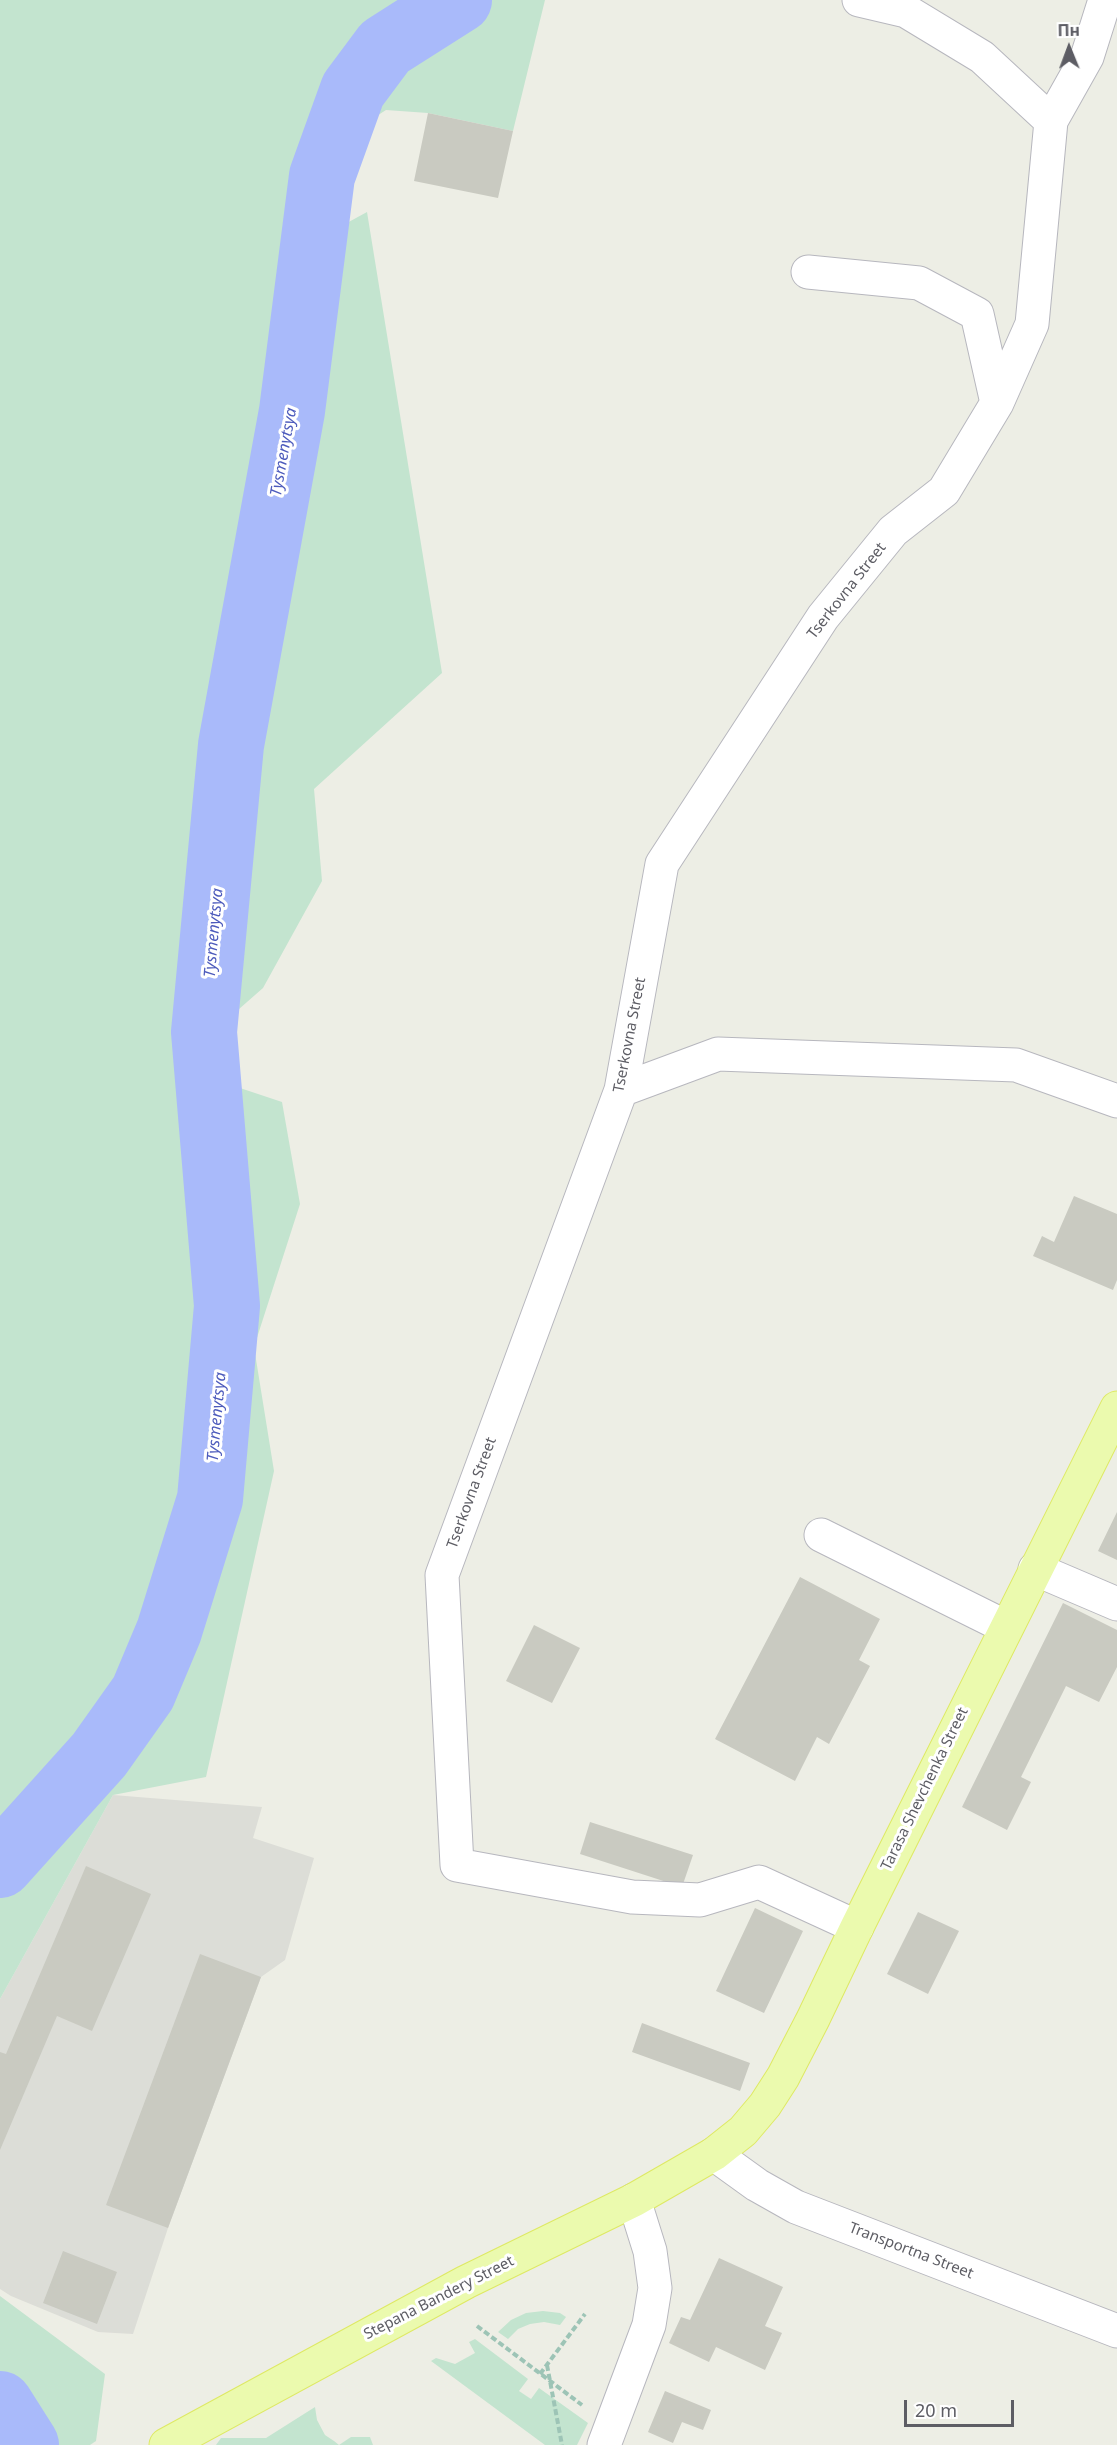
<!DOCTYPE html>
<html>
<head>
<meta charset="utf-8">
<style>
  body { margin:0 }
  #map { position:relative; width:1117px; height:2445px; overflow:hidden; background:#edeee5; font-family:"Noto Sans",sans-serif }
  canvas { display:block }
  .north { position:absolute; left:1039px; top:18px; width:60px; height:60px; -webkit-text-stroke:4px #fff; paint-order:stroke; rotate:359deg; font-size:16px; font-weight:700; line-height:24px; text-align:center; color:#5d5d64 }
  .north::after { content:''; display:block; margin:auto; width:21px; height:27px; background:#5d5d64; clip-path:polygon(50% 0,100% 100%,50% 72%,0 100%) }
  .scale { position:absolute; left:904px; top:2400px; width:110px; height:27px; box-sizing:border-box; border:3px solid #5d5d64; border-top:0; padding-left:8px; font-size:18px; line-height:21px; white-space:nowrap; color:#5d5d64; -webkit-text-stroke:4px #fff; paint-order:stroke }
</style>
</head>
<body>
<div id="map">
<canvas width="1117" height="2445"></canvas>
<div class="north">Пн</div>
<div class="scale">20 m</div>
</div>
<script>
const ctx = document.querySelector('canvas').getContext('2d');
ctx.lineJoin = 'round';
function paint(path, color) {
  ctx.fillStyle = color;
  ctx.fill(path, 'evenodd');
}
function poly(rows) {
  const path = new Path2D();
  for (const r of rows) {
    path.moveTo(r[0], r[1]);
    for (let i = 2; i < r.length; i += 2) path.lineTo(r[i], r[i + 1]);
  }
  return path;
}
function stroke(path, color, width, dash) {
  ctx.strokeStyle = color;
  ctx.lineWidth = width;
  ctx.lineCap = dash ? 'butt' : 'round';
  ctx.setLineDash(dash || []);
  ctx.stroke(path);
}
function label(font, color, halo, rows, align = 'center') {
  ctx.font = font + ' "Noto Sans",sans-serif';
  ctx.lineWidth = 6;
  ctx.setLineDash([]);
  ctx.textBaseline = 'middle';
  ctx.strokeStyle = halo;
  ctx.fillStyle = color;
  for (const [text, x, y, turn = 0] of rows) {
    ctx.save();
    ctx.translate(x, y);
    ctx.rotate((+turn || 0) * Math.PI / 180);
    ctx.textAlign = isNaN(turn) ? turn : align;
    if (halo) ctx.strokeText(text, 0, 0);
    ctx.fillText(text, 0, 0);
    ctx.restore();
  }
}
paint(poly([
  [113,1795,262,1807,253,1838,314,1858,285,1960,261,1977,168,2228,133,2334,98,2332,11,2296,0,2289,0,1999]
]), '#dcddd7');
paint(poly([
  [0,0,545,0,513,131,428,113,386,110,296,168,323,236,367,212,442,673,314,789,322,881,263,988,174,1066,282,1102,300,1204,254,1347,274,1471,206,1777,113,1795,0,1999],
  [0,2296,105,2374,96,2441,90,2445,0,2445],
  [543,2311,560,2313,566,2317,560,2325,544,2322,530,2324,518,2329,508,2339,498,2332,511,2320,526,2313],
  [475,2339,528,2379,519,2391,531,2399,539,2388,588,2423,577,2445,545,2445,431,2361,436,2358,455,2364,475,2353,469,2342],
  [315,2407,317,2420,325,2435,334,2441,339,2445,351,2437,370,2437,373,2445,216,2445,221,2438,266,2438]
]), '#c3e4cf');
stroke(poly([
  [0,1865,99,1755,143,1693,169,1631,210,1499,227,1306,204,1032,231,745,292,411,322,176,353,90,385,47,459,0],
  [0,2404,26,2445]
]), '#a9bafa', 66);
paint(poly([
  [428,113,513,131,498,198,414,181],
  [1074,1196,1117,1214,1117,1280,1113,1290,1033,1256,1042,1236,1054,1242],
  [1117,1512,1117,1560,1098,1551],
  [800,1577,880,1619,859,1660,870,1666,829,1744,817,1737,795,1781,715,1739],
  [1063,1603,1117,1630,1117,1667,1099,1702,1066,1686,1021,1777,1031,1782,1007,1830,962,1807],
  [534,1625,580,1648,552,1703,506,1681],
  [590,1822,693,1855,682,1887,580,1854],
  [86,1866,151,1894,92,2031,57,2016,0,2150,0,2052,6,2054],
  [755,1908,803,1931,764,2013,716,1991],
  [918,1912,959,1931,928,1994,887,1974],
  [200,1954,261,1977,168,2228,106,2205],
  [642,2023,750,2063,740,2091,632,2052],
  [63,2251,117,2272,97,2324,43,2303],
  [719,2258,783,2287,765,2326,782,2333,765,2370,716,2347,709,2362,669,2343,681,2317,690,2320],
  [665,2391,711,2410,703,2430,682,2422,673,2443,648,2432]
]), '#c9cac1');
const minor = poly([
  [859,0,906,11,982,57,1051,121],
  [808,272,919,283,977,314,997,403],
  [621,1090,718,1054,1016,1065,1117,1101],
  [821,1535,1006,1627],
  [1035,1569,1117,1604],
  [857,1927,759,1882,700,1900,632,1897,457,1865,442,1575,621,1090,662,864,823,617,893,531,944,491,997,403,1032,324,1051,121,1087,57,1105,0],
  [714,2154,757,2185,796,2207,1117,2331],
  [604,2445,649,2325,655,2288,650,2251,634,2200]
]);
const major = poly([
  [166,2445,466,2282,634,2200,714,2154,743,2131,765,2105,783,2077,813,2019,857,1927,1117,1408]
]);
stroke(minor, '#b7b7be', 35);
stroke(major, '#dee963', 35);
stroke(poly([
  [477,2326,582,2405],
  [547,2365,562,2445],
  [540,2374,585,2314]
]), '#9dc4b6', 4, [6, 3]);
stroke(minor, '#fff', 33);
stroke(major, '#ebfaae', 33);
label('15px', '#5d5d64', '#fff', [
  ["Tserkovna Street",847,591,-52],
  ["Tserkovna Street",630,1035,-79],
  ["Tserkovna Street",472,1493,-70],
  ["Tarasa Shevchenka Street",925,1789,-64],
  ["Transportna Street",911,2251,21],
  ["Stepana Bandery Street",439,2298,-27]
]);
label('italic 16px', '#4d5bbc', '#fff', [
  ["Tysmenytsya",284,452,-80],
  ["Tysmenytsya",214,933,-85],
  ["Tysmenytsya",217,1417,-85]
]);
</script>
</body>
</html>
